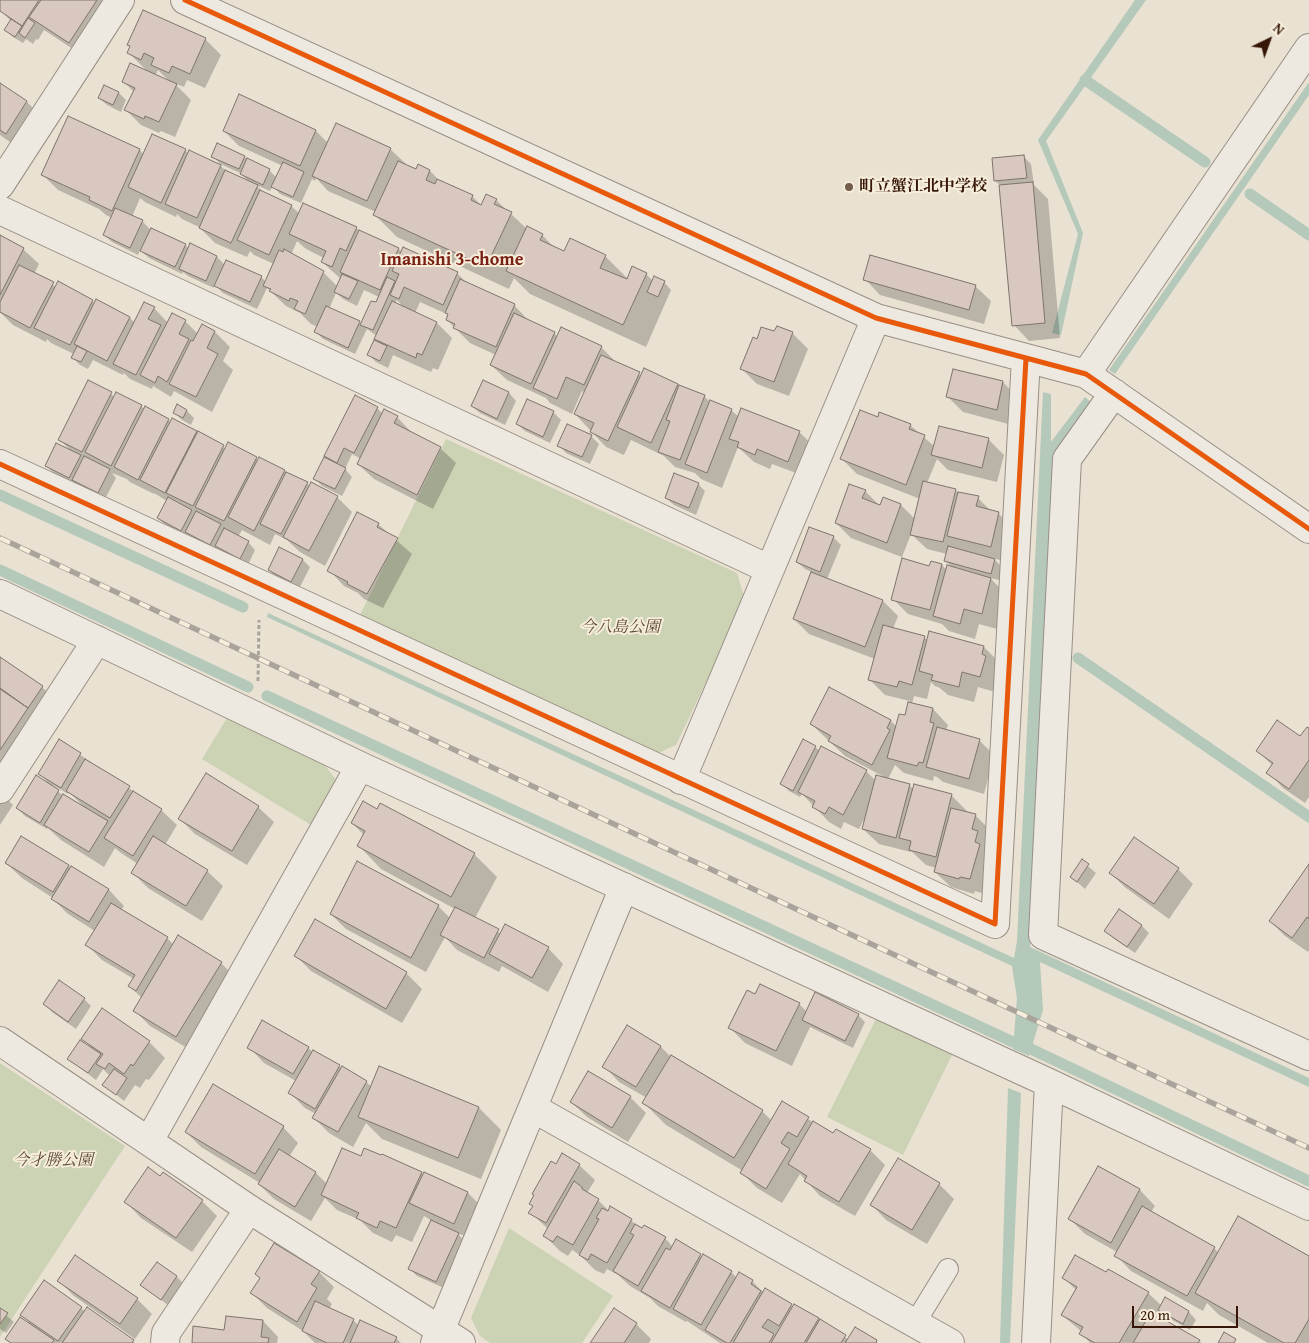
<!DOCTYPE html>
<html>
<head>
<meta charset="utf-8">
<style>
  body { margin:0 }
  #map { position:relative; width:1309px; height:1343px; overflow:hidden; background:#e9e1d2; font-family:"Gentium Book Plus",serif }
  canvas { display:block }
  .north { position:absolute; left:1244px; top:15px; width:50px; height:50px; -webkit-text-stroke:4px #f7eddb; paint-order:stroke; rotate:42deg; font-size:14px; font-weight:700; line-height:20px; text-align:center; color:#361606 }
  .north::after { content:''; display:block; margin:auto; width:18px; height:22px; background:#361606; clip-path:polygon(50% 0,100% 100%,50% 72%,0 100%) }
  .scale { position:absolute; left:1132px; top:1306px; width:106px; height:22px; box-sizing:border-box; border:2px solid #361606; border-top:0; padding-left:6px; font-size:15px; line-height:18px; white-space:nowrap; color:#361606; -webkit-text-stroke:4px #f7eddb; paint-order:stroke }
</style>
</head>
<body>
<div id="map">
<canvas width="1309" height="1343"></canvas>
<div class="north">N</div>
<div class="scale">20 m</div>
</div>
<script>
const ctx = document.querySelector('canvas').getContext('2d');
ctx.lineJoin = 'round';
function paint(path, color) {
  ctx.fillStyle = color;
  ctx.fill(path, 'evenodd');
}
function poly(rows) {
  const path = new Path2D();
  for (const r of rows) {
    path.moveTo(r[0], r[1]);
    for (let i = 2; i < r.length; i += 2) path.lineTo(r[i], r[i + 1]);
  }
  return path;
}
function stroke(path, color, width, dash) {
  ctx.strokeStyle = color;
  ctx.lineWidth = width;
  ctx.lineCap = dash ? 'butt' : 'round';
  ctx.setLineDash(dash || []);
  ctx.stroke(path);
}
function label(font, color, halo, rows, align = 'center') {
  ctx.font = font + ' "Gentium Book Plus","Noto Serif JP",serif';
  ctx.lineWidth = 4;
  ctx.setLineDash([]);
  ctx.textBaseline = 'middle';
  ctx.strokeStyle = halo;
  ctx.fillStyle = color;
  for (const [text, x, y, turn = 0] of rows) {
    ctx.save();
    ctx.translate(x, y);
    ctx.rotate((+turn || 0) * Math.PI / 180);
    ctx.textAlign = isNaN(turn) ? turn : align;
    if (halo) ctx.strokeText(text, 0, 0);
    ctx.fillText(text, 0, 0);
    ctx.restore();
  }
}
paint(poly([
  [446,439,737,573,745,600,676,745,656,754,360,615],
  [227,718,324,764,336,780,311,825,202,759],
  [876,1019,952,1055,903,1155,827,1117],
  [0,1063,125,1146,0,1337],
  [509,1228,613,1296,582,1343,490,1343,480,1336,471,1318]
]), '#ccd2b4');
paint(poly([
  [1135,0,1146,0,1046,141,1083,233,1061,335,1052,333,1078,234,1038,140],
  [1309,82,1309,95,1115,374,1109,370],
  [1043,392,1051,394,1051,442,1085,397,1093,404,1053,455,1030,947,1309,1078,1309,1087,1040,962,1043,1010,1029,1056,1013,1049,1017,998,1012,966,267,617,268,613,1014,958,1017,941],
  [1008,1088,1021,1093,1010,1343,1000,1343]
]), '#b4c9ba');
paint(poly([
  [0,0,106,0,85,57,44,30,38,40,36,39,33,44,26,39,23,43,13,37,6,30,11,21,0,10],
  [144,11,205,39,221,55,205,88,187,80,184,87,174,83,191,100,175,137,161,131,159,133,141,125,126,110,134,92,124,82,148,72,129,53,131,47,129,45],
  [158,70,170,82,155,76],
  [0,84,27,102,49,124,29,156,0,135],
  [104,87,119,93,126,100,121,112,107,105,99,98],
  [240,96,316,131,328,143,390,149,406,164,405,165,416,171,419,166,430,171,441,182,472,196,482,206,496,200,527,229,542,235,556,249,565,253,605,256,628,279,646,274,653,281,664,282,671,290,646,347,530,294,514,278,509,289,397,237,374,214,376,212,328,191,316,178,315,181,312,179,301,203,280,194,273,186,270,191,256,185,264,193,291,206,300,214,356,228,360,232,398,249,402,252,403,249,457,273,469,285,514,305,529,321,554,333,558,337,601,347,616,362,641,376,677,385,680,387,704,396,710,402,731,410,739,417,799,432,815,447,804,476,772,464,770,469,754,462,738,447,722,488,701,479,695,473,675,467,664,456,631,440,624,455,606,447,575,414,585,393,582,391,572,414,550,403,546,398,507,380,491,365,496,355,470,343,447,320,449,315,420,302,415,313,437,323,452,338,438,370,433,368,431,372,393,355,388,368,376,362,369,355,382,345,376,339,377,336,367,329,355,354,323,339,316,332,318,327,311,324,300,313,286,306,267,288,257,309,223,293,215,285,214,288,188,276,183,272,182,274,149,258,140,250,138,255,112,242,104,235,112,218,106,215,99,209,58,190,42,174,68,118,140,150,144,155,185,150,189,154,190,152,221,166,227,172,249,182,240,173,220,164,213,156,244,157,269,170,277,178,283,166,239,146,224,131],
  [140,198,145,202,176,217,177,214,182,219,199,227,215,243,247,257,250,251,254,255,274,264,266,282,261,277,225,265,217,257,189,249,185,245,151,230,142,221,132,217],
  [297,241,306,249,324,258,322,262,341,279,338,287,323,272,291,255],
  [364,290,379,297,362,325,329,309,336,293,343,299,357,306],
  [397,300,404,308,395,304],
  [1024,157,1031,164,1034,185,1048,199,1060,338,1029,341,1014,325,1001,186,995,181,994,159],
  [0,237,23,249,39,264,34,274,56,287,92,301,96,304,97,301,130,318,135,323,154,308,168,323,185,321,198,334,202,326,215,332,230,347,223,361,233,370,212,412,174,391,171,397,153,386,152,389,130,379,124,373,123,375,93,360,88,369,80,365,73,358,74,354,51,343,47,339,46,342,13,325,0,312],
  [865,279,975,286,991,301,984,324,880,295],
  [775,333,792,333,808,349,789,396,757,384,742,369,757,340],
  [954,371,1003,382,1018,398,1012,425,963,412,948,397],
  [89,382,115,397,141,406,145,410,171,422,196,432,226,449,256,458,259,461,260,459,307,483,310,487,337,497,352,512,325,566,300,552,287,540,275,534,270,545,242,530,238,537,248,542,255,550,248,565,224,553,219,549,218,551,194,540,190,535,189,537,166,525,158,518,167,501,154,493,154,494,130,482,127,479,112,473,116,478,105,499,81,487,77,484,54,473,46,466,72,452,60,440],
  [483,382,509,393,516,401,505,425,480,413,472,406],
  [528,401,553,412,561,420,550,443,525,431,517,424],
  [177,406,187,411,194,418,191,425,182,420,174,412],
  [377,408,383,414,397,417,412,433,440,448,456,463,433,509,374,479,358,464,361,459,352,454,345,469,352,477,342,496,322,486,314,478,332,462,325,455],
  [878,418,910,425,935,447,988,439,1004,455,997,482,948,470,937,459,927,483,978,498,992,512,998,513,1013,528,1006,562,993,558,1002,567,999,580,990,578,1006,594,997,629,979,624,975,639,949,631,942,624,908,614,893,599,930,567,942,565,947,570,953,568,945,561,947,554,927,549,911,534,902,557,851,538,836,523,865,491,881,507,884,499,901,505,915,519,920,499,857,474,842,459],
  [568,425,592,437,599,444,590,464,566,453,559,445],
  [698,484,705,491,696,515,674,505,666,498],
  [378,524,412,554,383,608,364,599,358,593,344,586,329,570],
  [833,537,841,545,827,579,883,601,898,616,893,629,924,637,928,641,984,647,999,662,995,692,978,687,974,702,948,695,940,688,935,686,931,682,927,699,914,696,912,704,933,709,948,725,946,731,979,740,994,755,984,794,943,782,937,777,934,776,933,781,904,773,895,765,888,779,909,785,913,789,951,795,967,811,966,813,976,816,991,831,985,894,975,891,974,894,951,887,935,872,936,868,926,865,911,851,911,852,879,844,863,829,865,817,859,829,844,822,841,829,829,822,802,794,800,797,789,791,782,784,815,747,820,751,866,771,876,781,886,778,845,756,811,724,891,721,897,727,906,716,910,701,885,695,870,680,875,659,809,634,794,619,812,572,805,569,797,562],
  [303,560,310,567,299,589,276,577,269,570],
  [0,658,42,687,58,702,0,769],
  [1309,730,1309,797,1305,803,1283,788,1268,772,1272,765,1258,751,1300,738],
  [60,741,161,810,177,825,165,845,207,871,223,886,202,921,148,888,133,873,138,864,121,853,115,848,104,867,61,840,48,828,47,829,25,816,17,808,50,785,40,774],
  [53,785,68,794,69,792,83,806,64,796,52,787],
  [0,792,13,805,0,825],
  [258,807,274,822,247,865,195,834,180,819],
  [352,823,474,854,497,877,475,918,501,934,548,948,563,964,548,992,502,966,499,972,457,950,445,937,426,972,346,929,331,914,438,906,450,918,455,909,381,869,359,846,364,835],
  [1082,861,1096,873,1085,889,1071,877],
  [6,863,68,866,109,890,124,906,121,910,167,938,174,945,221,963,236,978,192,1051,150,1026,134,1010,142,998,129,986,134,979,102,960,87,945,95,931,68,914,53,899,53,898,22,878],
  [1309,867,1309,950,1308,952,1285,936,1270,921],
  [1178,869,1193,884,1169,919,1126,888,1110,873],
  [1119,911,1142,926,1149,933,1135,953,1113,938,1105,931],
  [315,921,406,973,422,989,402,1023,311,971,296,956],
  [756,995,799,1004,807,1012,858,1015,865,1022,853,1048,810,1027,792,1066,745,1043,730,1028],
  [84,999,91,1006,76,1029,52,1012,45,1004],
  [102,1010,149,1042,165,1058,149,1080,146,1079,140,1088,135,1085,124,1101,104,1085,110,1076,103,1069,96,1080,69,1059,91,1047,82,1038],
  [660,1046,671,1057,762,1111,772,1121,783,1103,833,1135,870,1150,885,1165,855,1216,820,1196,800,1174,782,1203,757,1188,742,1173,743,1171,666,1125,644,1103,647,1098,619,1082,604,1066],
  [249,1047,308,1048,313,1052,366,1082,372,1087,380,1067,479,1108,501,1130,481,1179,382,1139,366,1123,353,1147,329,1133,314,1118,316,1114,305,1108,290,1093,296,1081,264,1063],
  [589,1072,630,1097,646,1113,628,1142,587,1117,571,1102],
  [283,1127,298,1143,289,1157,316,1173,327,1184,361,1158,421,1173,424,1175,424,1173,468,1193,483,1208,469,1238,457,1233,465,1241,444,1288,417,1276,410,1269,432,1221,424,1216,412,1242,396,1235,392,1242,373,1233,360,1220,337,1210,325,1198,311,1221,274,1199,259,1184,260,1183,201,1147,186,1132],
  [579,1165,595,1180,587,1193,598,1200,609,1211,631,1220,639,1228,665,1238,673,1247,676,1241,703,1258,731,1272,737,1278,752,1281,764,1293,818,1319,849,1340,855,1329,878,1343,720,1343,687,1321,686,1322,658,1306,650,1298,630,1286,618,1275,607,1269,604,1274,595,1270,580,1255,572,1250,568,1256,560,1251,545,1236,548,1229,530,1212,556,1166],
  [1099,1168,1140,1190,1155,1206,1151,1212,1214,1248,1219,1253,1309,1257,1309,1343,1268,1343,1219,1315,1207,1303,1203,1311,1131,1271,1116,1255,1117,1252,1085,1234,1070,1219],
  [939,1184,954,1199,927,1244,886,1220,871,1204],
  [202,1201,217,1216,192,1252,141,1218,126,1202],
  [319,1272,334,1287,327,1299,332,1304,329,1309,353,1320,359,1326,396,1338,401,1343,315,1343,303,1331,267,1308,252,1293,261,1279,256,1274],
  [1106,1274,1148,1293,1162,1306,1166,1299,1189,1312,1196,1320,1190,1330,1167,1317,1162,1311,1158,1317,1202,1343,1090,1343,1081,1333,1082,1332,1062,1315,1076,1290,1064,1278],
  [177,1277,184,1284,169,1306,142,1285],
  [59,1281,137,1299,152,1314,135,1339,74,1296],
  [81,1308,85,1312,87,1309,135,1343,11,1343,7,1339,30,1324,22,1315],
  [0,1310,14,1322,6,1333,0,1329],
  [263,1321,278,1337,277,1343,193,1343,225,1331],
  [636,1324,651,1339,649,1343,592,1343]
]), '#0003');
stroke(poly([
  [1085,80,1205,162],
  [1250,194,1309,235],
  [0,495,243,607],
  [0,570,248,687],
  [1078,658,1309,817],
  [267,696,1013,1042,1021,1042,1031,1049,1309,1181]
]), '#b4c9ba', 11);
const building = poly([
  [0,0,39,0,22,26,0,11,0,0],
  [41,0,97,0,69,43,29,17,41,0],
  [143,10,206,38,190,74,172,66,169,73,151,65,154,58,144,53,141,60,127,53,130,46,127,45,143,10],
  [28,18,35,23,25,38,19,33,28,18],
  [11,19,22,26,15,37,4,30,11,19],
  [130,63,177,84,159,122,145,116,144,119,124,110,135,88,122,82,130,63],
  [0,83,27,101,6,134,0,130,0,83],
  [104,85,119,92,113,105,98,98,104,85],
  [239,94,316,130,300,166,223,131,239,94],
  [68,116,140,149,112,211,89,200,90,197,41,175,68,116],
  [336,123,391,148,367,201,312,176,336,123],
  [152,134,186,149,161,203,128,187,152,134],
  [217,143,245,156,239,169,211,157,217,143],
  [189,150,221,165,197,218,165,204,189,150],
  [1024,155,1027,178,994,181,992,158,1024,155],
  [247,158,270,169,263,185,240,174,247,158],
  [398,161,416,169,418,164,430,170,426,180,435,184,437,179,473,195,471,200,481,205,486,194,497,199,494,204,512,212,486,267,373,215,398,161],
  [283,162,304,172,293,197,271,187,283,162],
  [225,170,258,185,231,243,199,228,225,170],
  [1033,182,1045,323,1012,326,999,185,1033,182],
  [260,190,292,205,269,255,237,240,260,190],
  [303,203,357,227,346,251,340,248,332,267,321,262,326,251,289,234,303,203],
  [115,208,143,220,130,248,103,235,115,208],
  [527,226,543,234,540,240,564,251,570,238,606,255,600,268,627,279,632,266,647,273,623,325,506,271,527,226],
  [151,228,186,244,175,267,140,251,151,228],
  [359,230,399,248,380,290,340,272,359,230],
  [0,235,24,248,0,295,0,235],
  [190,243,217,256,206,281,179,269,190,243],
  [403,247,458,272,443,305,404,287,399,299,390,295,399,274,392,271,403,247],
  [284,249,324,271,305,314,294,309,298,301,290,298,289,301,269,291,271,289,263,286,279,250,283,252,284,249],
  [870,255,976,285,969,310,863,280,870,255],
  [226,260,262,276,250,302,214,286,226,260],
  [19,265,54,282,30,328,0,312,0,302,19,265],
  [342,274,358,281,349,299,334,292,342,274],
  [654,276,665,281,658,297,647,292,654,276],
  [387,277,395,281,373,330,360,325,371,301,376,302,387,277],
  [460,279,515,304,496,347,453,328,455,324,446,320,448,314,445,313,460,279],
  [58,281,93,300,70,345,34,328,58,281],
  [96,299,130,317,107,361,74,344,96,299],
  [392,301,437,322,422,355,417,353,416,358,374,339,392,301],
  [144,302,155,307,148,319,161,325,136,375,113,364,144,302],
  [326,306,360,321,348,348,314,332,326,306],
  [172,313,186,320,179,334,189,339,167,382,158,376,155,383,140,375,172,313],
  [514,313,555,332,531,384,490,365,514,313],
  [202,324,215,331,207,348,218,354,196,397,169,384,191,340,193,341,202,324],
  [777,326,793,332,774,382,740,369,753,337,757,339,761,327,774,331,777,326],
  [561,327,602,346,584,385,566,377,557,399,533,388,561,327],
  [374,340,387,346,380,361,367,355,374,340],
  [77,346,87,351,81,362,71,358,77,346],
  [601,355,640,372,608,441,590,432,594,423,574,414,601,355],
  [644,368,678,384,651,443,617,427,644,368],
  [953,369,1003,381,997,410,946,397,953,369],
  [88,380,112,392,82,452,58,440,88,380],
  [483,380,509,392,497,419,471,406,483,380],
  [679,385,705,395,680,460,658,452,670,421,666,420,679,385],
  [116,392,142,405,111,466,85,452,116,392],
  [355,395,378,407,354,453,344,448,337,463,324,456,355,395],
  [527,399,554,411,543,437,516,424,527,399],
  [710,400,732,409,707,473,685,464,710,400],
  [177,404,187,410,183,418,173,413,177,404],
  [145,406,169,419,138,480,114,467,145,406],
  [741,408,800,431,788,462,757,449,755,455,737,447,739,442,729,439,741,408],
  [384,409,398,416,394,423,441,447,417,495,357,464,384,409],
  [860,410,878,417,879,412,911,424,909,429,925,435,906,485,840,459,860,410],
  [172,418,197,431,165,493,140,480,172,418],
  [567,424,592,435,582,457,557,446,567,424],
  [939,426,989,438,982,468,931,455,939,426],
  [198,431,224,445,193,506,166,493,198,431],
  [228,442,257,457,224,521,195,507,228,442],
  [56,443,81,455,69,478,45,466,56,443],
  [84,456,110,469,98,493,72,480,84,456],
  [259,457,285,470,254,531,228,517,259,457],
  [324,457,346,468,335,489,313,479,324,457],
  [286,472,308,482,281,534,260,524,286,472],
  [674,473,699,483,689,508,665,498,674,473],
  [923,481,956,489,943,542,910,535,923,481],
  [311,482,338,496,309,551,283,537,311,482],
  [849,484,866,490,862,498,880,505,883,497,901,504,887,543,835,523,849,484],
  [958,492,979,496,976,506,999,512,991,547,947,536,958,492],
  [168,497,192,510,181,531,157,518,168,497],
  [196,511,221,524,210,545,185,532,196,511],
  [357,512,379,523,377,527,398,538,367,594,347,584,348,582,327,571,357,512],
  [809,527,834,536,820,572,796,562,809,527],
  [224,528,249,541,240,559,215,546,224,528],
  [948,546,995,559,991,574,944,561,948,546],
  [279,547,303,559,291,582,268,570,279,547],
  [902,558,929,566,931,561,942,564,930,610,891,600,902,558],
  [947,565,991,578,982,614,964,609,960,624,933,616,947,565],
  [811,572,883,600,865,647,793,619,811,572],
  [883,625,925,636,912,685,899,681,897,687,868,680,883,625],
  [929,631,984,646,982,654,986,656,980,677,962,672,959,687,931,680,933,675,919,671,929,631],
  [0,657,43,686,28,708,0,688,0,657],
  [829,687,891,720,887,728,890,730,872,765,828,741,831,736,810,724,829,687],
  [0,689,28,708,0,750,0,689],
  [908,702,933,708,930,722,934,723,923,763,919,762,917,766,887,758,899,714,905,715,908,702],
  [1277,720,1300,736,1307,727,1309,728,1309,760,1289,789,1266,773,1273,763,1256,751,1277,720],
  [937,727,980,739,969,779,926,767,937,727],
  [59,739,81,753,61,788,38,774,59,739],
  [803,739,816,746,793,791,780,784,803,739],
  [821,746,867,770,843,815,829,807,825,814,812,807,815,801,798,792,821,746],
  [85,759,130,786,110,818,66,791,85,759],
  [206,773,259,806,232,851,178,819,206,773],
  [36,775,59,790,40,823,16,808,36,775],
  [876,775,910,784,896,838,862,829,876,775],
  [914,784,952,794,936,857,909,850,911,841,899,838,914,784],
  [133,791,162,809,133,856,104,838,133,791],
  [63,794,108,821,89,852,44,825,63,794],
  [363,801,377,809,380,803,475,853,451,897,357,846,365,831,351,823,363,801],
  [951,808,976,814,972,829,978,831,975,842,980,844,970,879,960,877,959,879,934,872,951,808],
  [21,836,69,865,53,892,5,863,21,836],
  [153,836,208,870,186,906,131,873,153,836],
  [1134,837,1179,868,1154,904,1109,873,1134,837],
  [1082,859,1089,864,1077,882,1070,877,1082,859],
  [357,861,439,905,411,958,330,914,357,861],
  [1309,864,1309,919,1307,917,1292,938,1269,921,1309,864],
  [71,866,109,889,89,922,51,899,71,866],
  [111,903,168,937,136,991,128,986,135,975,85,945,111,903],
  [455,907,499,929,484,958,440,935,455,907],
  [1119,909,1142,925,1127,947,1104,931,1119,909],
  [315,919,407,972,386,1009,294,956,315,919],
  [505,924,549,947,532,978,489,954,505,924],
  [178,935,222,962,176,1037,133,1011,178,935],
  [59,980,85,998,68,1022,43,1004,59,980],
  [760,984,800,1003,776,1051,728,1028,747,990,755,994,760,984],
  [815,992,859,1014,845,1041,802,1020,815,992],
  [102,1008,150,1041,133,1066,131,1064,124,1074,109,1063,105,1069,96,1064,103,1054,81,1039,102,1008],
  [262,1020,309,1047,293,1074,247,1048,262,1020],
  [627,1025,661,1046,636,1087,602,1067,627,1025],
  [80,1040,101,1054,88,1073,67,1059,80,1040],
  [313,1050,340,1065,315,1109,288,1093,313,1050],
  [671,1055,763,1110,734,1158,642,1103,671,1055],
  [342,1066,367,1081,338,1132,312,1118,342,1066],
  [379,1066,479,1107,458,1158,358,1117,379,1066],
  [114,1069,127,1078,116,1095,102,1085,114,1069],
  [588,1071,631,1096,612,1128,570,1102,588,1071],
  [213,1084,284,1126,255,1174,185,1132,213,1084],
  [782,1101,809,1117,797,1137,788,1132,781,1143,790,1149,766,1189,740,1173,782,1101],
  [813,1121,833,1133,836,1129,871,1149,839,1202,804,1181,807,1176,788,1164,813,1121],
  [342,1148,361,1156,364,1148,381,1155,382,1154,422,1172,396,1228,380,1221,377,1228,356,1218,359,1213,321,1195,342,1148],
  [279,1149,316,1172,295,1207,258,1184,279,1149],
  [562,1153,580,1164,546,1223,528,1213,533,1206,529,1204,534,1195,532,1194,551,1161,556,1164,562,1153],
  [898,1158,940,1183,912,1230,870,1205,898,1158],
  [1098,1166,1140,1189,1111,1243,1068,1219,1098,1166],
  [148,1167,160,1176,163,1172,203,1200,176,1238,124,1202,148,1167],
  [424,1172,468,1192,454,1224,409,1203,424,1172],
  [574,1181,582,1187,582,1189,599,1199,573,1245,557,1236,553,1242,543,1236,574,1181],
  [610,1206,632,1219,607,1263,591,1254,588,1260,579,1255,599,1219,596,1218,602,1208,608,1211,610,1206],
  [1142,1206,1215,1247,1187,1296,1114,1256,1142,1206],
  [1238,1216,1309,1256,1309,1319,1295,1343,1284,1343,1195,1293,1238,1216],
  [431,1220,459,1233,436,1282,408,1269,431,1220],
  [635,1224,642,1228,644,1225,666,1237,638,1286,613,1271,634,1235,630,1233,635,1224],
  [676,1239,701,1254,670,1308,641,1291,666,1248,670,1250,676,1239],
  [274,1243,320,1271,311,1284,317,1288,297,1322,250,1293,260,1278,255,1274,274,1243],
  [703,1254,732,1271,701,1325,673,1309,703,1254],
  [75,1255,138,1298,120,1324,57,1281,75,1255],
  [1075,1255,1106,1272,1108,1269,1149,1292,1119,1343,1095,1343,1079,1334,1083,1327,1061,1315,1077,1287,1062,1278,1075,1255],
  [157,1262,177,1276,161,1300,140,1285,157,1262],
  [739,1272,753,1280,751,1284,761,1291,730,1343,727,1343,705,1330,739,1272],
  [44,1280,82,1307,58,1341,20,1315,44,1280],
  [765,1288,792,1304,779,1326,768,1319,762,1327,774,1334,769,1343,733,1343,765,1288],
  [1165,1297,1189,1311,1183,1324,1158,1310,1165,1297],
  [315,1301,354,1319,343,1343,327,1343,302,1331,315,1301],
  [794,1304,819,1318,804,1343,771,1343,794,1304],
  [87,1307,134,1340,132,1343,62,1343,87,1307],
  [0,1308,8,1313,0,1324,0,1308],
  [614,1308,637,1323,624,1343,590,1343,614,1308],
  [1151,1312,1200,1340,1198,1343,1133,1343,1151,1312],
  [226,1316,263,1320,261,1337,269,1338,268,1343,192,1343,193,1326,224,1330,226,1316],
  [20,1317,54,1340,52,1343,11,1343,5,1339,20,1317],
  [820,1319,846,1335,841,1343,806,1343,820,1319],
  [360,1320,397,1337,394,1343,350,1343,360,1320],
  [855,1327,877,1340,876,1343,845,1343,855,1327],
  [1224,1332,1236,1339,1234,1343,1218,1343,1224,1332]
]);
paint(building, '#d8c8bf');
stroke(building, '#7e746b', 1);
const service = poly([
  [915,1323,948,1269]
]);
const minor = poly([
  [185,0,876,318,1086,374,1309,529],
  [0,185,120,0],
  [0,210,769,569],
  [1086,374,1309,48],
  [1114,393,1067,459,1043,935,1309,1056],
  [0,464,995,924,1026,358],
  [0,594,360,766,1049,1083,1309,1206],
  [681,780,876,318],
  [0,789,97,640],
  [0,1041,249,1209,461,1343],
  [533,1108,950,1343],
  [149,1141,360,766],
  [165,1343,166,1333,249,1209],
  [435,1343,624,887],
  [1036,1343,1049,1083]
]);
stroke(service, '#988f84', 22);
stroke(minor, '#988f84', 30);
stroke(poly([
  [258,681,259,620]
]), '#a9a39c', 3, [4, 2.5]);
stroke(service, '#ede9e1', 20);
stroke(minor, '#ede9e1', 28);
const rail = poly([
  [0,538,1309,1148]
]);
stroke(rail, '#a9a39c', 5.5);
stroke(rail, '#f7eddb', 4, [11]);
stroke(poly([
  [185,0,876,318,1086,374,1309,529],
  [0,464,995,924,1026,358]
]), '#e8590c', 5);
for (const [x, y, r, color] of [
  [849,187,5,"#755d4d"]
]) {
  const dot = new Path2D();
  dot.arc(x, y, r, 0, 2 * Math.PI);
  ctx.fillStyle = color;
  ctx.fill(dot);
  stroke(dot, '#f7eddb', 2);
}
label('bold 16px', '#361606', '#f7eddb', [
  ["町立蟹江北中学校",859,187]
], 'left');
label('italic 16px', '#5c4b33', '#f7eddb', [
  ["今八島公園",620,628],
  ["今才勝公園",53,1161]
]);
label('bold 18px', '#7a1f14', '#f7eddb', [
  ["Imanishi 3-chome",452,260]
]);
</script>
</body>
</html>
